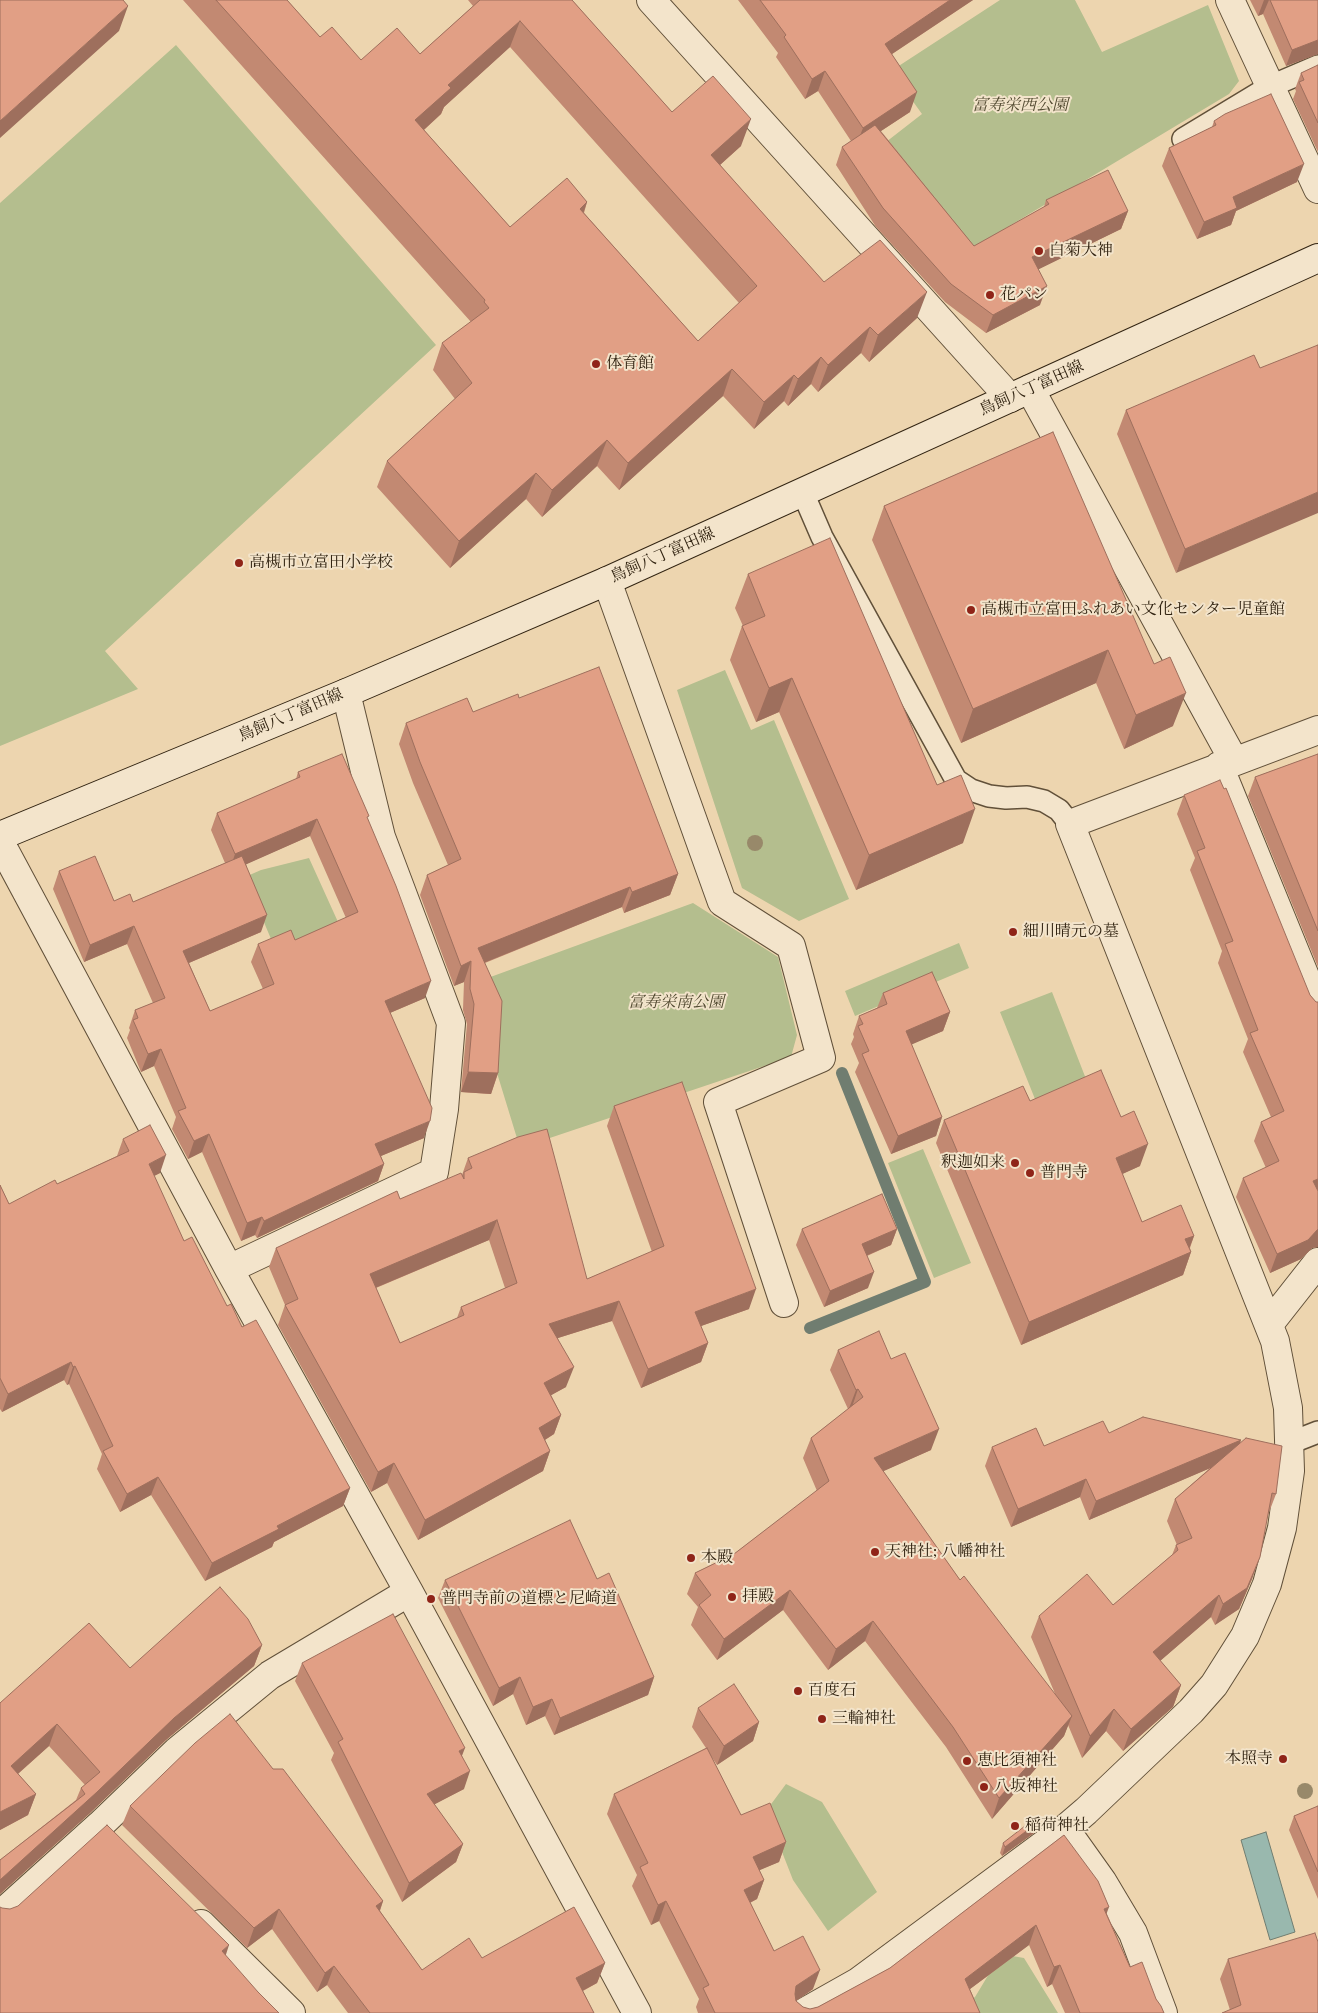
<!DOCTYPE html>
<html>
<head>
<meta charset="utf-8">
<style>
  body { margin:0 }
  canvas { display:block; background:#edd5af }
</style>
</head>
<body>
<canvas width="1318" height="2013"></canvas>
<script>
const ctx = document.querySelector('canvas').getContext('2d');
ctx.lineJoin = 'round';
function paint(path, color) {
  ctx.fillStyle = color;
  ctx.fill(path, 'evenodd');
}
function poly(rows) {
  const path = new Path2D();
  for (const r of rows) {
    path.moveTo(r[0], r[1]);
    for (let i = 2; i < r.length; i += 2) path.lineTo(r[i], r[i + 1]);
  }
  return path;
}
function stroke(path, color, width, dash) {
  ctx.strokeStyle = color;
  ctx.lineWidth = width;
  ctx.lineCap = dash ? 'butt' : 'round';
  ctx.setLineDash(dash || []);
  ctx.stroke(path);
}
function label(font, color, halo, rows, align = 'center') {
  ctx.font = font + ' Cardo,"Noto Serif JP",serif';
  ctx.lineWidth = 4;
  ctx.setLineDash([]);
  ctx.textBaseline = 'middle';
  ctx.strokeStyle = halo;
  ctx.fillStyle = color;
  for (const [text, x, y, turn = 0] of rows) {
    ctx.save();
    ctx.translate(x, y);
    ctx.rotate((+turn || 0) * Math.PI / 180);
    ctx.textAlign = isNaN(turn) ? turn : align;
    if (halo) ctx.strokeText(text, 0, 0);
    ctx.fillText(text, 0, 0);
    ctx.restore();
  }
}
paint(poly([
  [1000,0,1075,0,1102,52,1208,5,1239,81,1229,94,966,252,886,142,922,114,891,71],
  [176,45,436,345,105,651,138,689,0,746,0,203],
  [725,670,751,730,774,720,849,899,799,921,742,888,677,690],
  [309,858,338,922,290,942,271,939,245,877,261,870],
  [693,903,778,957,797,1035,791,1057,520,1148,497,1073,485,979],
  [959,943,969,968,855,1016,845,991],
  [1052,992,1088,1084,1037,1104,1000,1012],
  [923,1149,971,1263,934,1278,888,1163],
  [786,1784,822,1802,877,1892,828,1931,793,1880,766,1811],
  [1001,1954,1024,1958,1058,2013,954,2013,975,1997]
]), '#b4be8e');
const water = poly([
  [1266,1832,1295,1932,1270,1940,1241,1840,1266,1832]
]);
paint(water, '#99b8ae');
stroke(water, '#707d70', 1);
stroke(poly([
  [810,1328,925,1282,842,1073]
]), '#707d70', 12);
const service = poly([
  [1183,139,1269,87,1318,66],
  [803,493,822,537,956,780,971,790,989,796,1006,798,1027,797,1044,801,1059,810,1070,824],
  [1290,1443,1318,1432]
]);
const minor = poly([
  [651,0,1010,398],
  [1230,0,1318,189],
  [1030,389,1234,761],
  [607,581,722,902,791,946,821,1058,718,1102,784,1303],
  [1219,766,1318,1008],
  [0,842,229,1269,409,1592,637,2013],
  [229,1269,434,1172,444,1109,451,1023,381,837,346,693],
  [1270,1323,1318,1262],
  [1065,1829,1102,1881,1133,1933,1163,2013],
  [0,1915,100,1825,177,1751,270,1675,409,1592],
  [201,1924,291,2013],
  [803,2013,858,1982,1065,1829,1086,1811,1191,1711,1214,1685,1245,1636,1267,1584,1282,1528,1290,1471,1288,1408,1275,1341,1070,824,1318,730]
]);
const secondary = poly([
  [0,836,346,693,607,581,1318,258]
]);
stroke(service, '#615039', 24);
stroke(minor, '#615039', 30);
stroke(secondary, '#322412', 30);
stroke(service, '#f3e4cb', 21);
stroke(minor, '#f3e4cb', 28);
stroke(secondary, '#f3e4cb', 28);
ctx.fillStyle = '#98896a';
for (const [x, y] of [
  [755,843],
  [1305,1791]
]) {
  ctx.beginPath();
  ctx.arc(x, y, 8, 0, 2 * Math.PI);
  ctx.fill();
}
paint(poly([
  [183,0,287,0,320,37,361,60,420,54,473,6,468,0,572,0,672,112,741,146,720,165,824,282,917,318,869,362,861,353,818,392,811,384,788,406,784,401,754,429,723,396,619,490,597,466,542,517,526,499,450,568,377,487,387,461,455,399,433,370,442,343,471,322],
  [510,47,739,303,698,341,584,213,587,202,510,227,424,130,441,114,444,107],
  [738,0,973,0,892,54,910,112,881,131,974,246,1044,207,1046,200,1128,211,1121,229,1038,269,1040,305,986,333,945,302,876,227,836,165,842,147,851,141,818,91,805,99,776,57,778,53],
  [1250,0,1318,0,1318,54,1286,66,1263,14,1258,16],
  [1318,65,1318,152,1293,99,1296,91,1295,89,1301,73],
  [1214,121,1297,182,1236,211,1231,225,1197,239,1162,166,1169,148,1212,127],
  [1260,368,1176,573,1117,434,1126,410],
  [1053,432,1173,726,1124,749,1096,683,961,743,872,540,884,506],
  [748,574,937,785,963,843,856,890,779,712,756,722,730,660,742,626,743,626,735,608],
  [519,698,678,874,670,895,624,913,622,907,485,963,498,1073,491,1094,461,1092,467,1024,463,1010,464,982,454,986,420,895,427,875,448,865,413,783,399,744,406,723,473,712],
  [1318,754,1318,967,1248,796,1255,777],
  [298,772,368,820,425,998,390,1013,424,1138,381,1156,384,1164,378,1181,257,1238,255,1235,241,1241,202,1152,188,1159,172,1129,176,1117,154,1066,141,1072,127,1038,130,1030,129,1028,135,1010,153,1003,127,944,84,962,53,889,59,871,114,901,133,902,225,863,211,830,217,813,296,779],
  [310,836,346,918,295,940,258,944,251,962,263,989,210,1011,189,963,261,932,246,864],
  [1184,795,1310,995,1316,1002,1318,1002,1318,1247,1312,1248,1301,1259,1270,1273,1236,1197,1243,1178,1266,1168,1254,1141,1261,1122,1271,1117,1243,1052,1248,1039,1218,963,1222,951,1190,870,1195,858,1177,814],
  [883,993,950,1012,943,1031,911,1044,942,1117,936,1136,891,1154,855,1072,859,1063,851,1044,854,1037,853,1034,859,1016,877,1008],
  [1030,1101,1140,1166,1122,1174,1142,1222,1194,1236,1190,1248,1191,1252,1183,1275,1021,1345,936,1143,944,1120],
  [614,1106,749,1309,701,1326,708,1343,701,1362,641,1388,612,1321,558,1338,566,1387,551,1395,561,1415,554,1434,545,1440,550,1451,543,1471,418,1540,387,1483,371,1492,278,1325,285,1305,269,1267,276,1248,462,1175,468,1158,587,1279,652,1252,607,1126],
  [489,1240,505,1288,461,1307,457,1318,400,1343,376,1288],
  [123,1139,160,1173,154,1176,184,1241,227,1306,242,1327,350,1488,343,1506,274,1542,272,1547,205,1581,151,1495,120,1512,97,1469,102,1454,69,1384,67,1385,64,1380,2,1412,0,1409,0,1185,9,1204,57,1184,117,1156],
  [802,1229,897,1229,891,1245,867,1256,868,1288,824,1307,796,1245],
  [838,1350,931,1450,883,1471,960,1580,1056,1696,1031,1637,1039,1616,1113,1605,1172,1555,1176,1545,1177,1545,1167,1521,1175,1499,1210,1468,1089,1520,1080,1497,1011,1527,985,1466,992,1447,1044,1446,1109,1433,1241,1440,1240,1443,1276,1494,1268,1515,1252,1579,1239,1609,1215,1625,1211,1617,1160,1661,1181,1685,1173,1707,1123,1751,1106,1731,1082,1758,1068,1725,1064,1736,992,1819,946,1747,865,1641,828,1670,783,1610,717,1660,691,1625,698,1607,687,1594,695,1573,734,1554,817,1491,803,1458,811,1438,848,1409,830,1370],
  [597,1579,654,1677,648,1695,554,1735,545,1716,526,1725,513,1694,493,1706,438,1598,445,1580],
  [262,1645,254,1666,166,1740,89,1814,0,1894,0,1860,76,1800,81,1788,85,1785,49,1746,18,1774,36,1794,28,1815,0,1830,0,1703,130,1668],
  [302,1663,462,1755,464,1789,434,1804,463,1844,456,1862,402,1902,331,1760,334,1753,295,1681],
  [698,1708,759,1722,753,1741,717,1765,711,1756,741,1815,786,1842,779,1862,759,1870,764,1880,757,1899,750,1903,774,1951,813,1989,796,2001,803,2007,810,2009,818,2007,890,1968,1064,1835,1107,1914,1130,1967,1156,1999,1164,2013,1065,2013,1052,1984,1047,1987,1029,1945,970,1989,980,2013,698,2013,696,2007,699,1999,659,1921,651,1925,632,1886,637,1875,607,1814,614,1794,706,1748,692,1727],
  [273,1769,383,1901,380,1911,422,1970,482,1958,605,1963,597,1983,583,1991,594,2013,348,2013,327,1985,317,1992,272,1929,247,1948,122,1825,130,1806],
  [1318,1806,1318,1899,1289,1830,1294,1816],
  [1037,1823,1034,1833,1002,1856,1000,1853,1003,1843],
  [1228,1959,1318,2013,1230,2010,1220,1979]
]), '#c28972');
paint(poly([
  [950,0,973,0,877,64,885,44],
  [1264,0,1269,0,1263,14,1258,16],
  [128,6,119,31,0,138,0,121],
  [520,21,510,47,444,107,441,114,405,147,415,120,448,85],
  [1318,40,1318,54,1286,66,1292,50],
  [825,71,818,91,805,99,812,79],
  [917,92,910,112,855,148,863,128],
  [751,119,741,146,701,182,711,155],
  [1304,164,1297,182,1236,211,1231,225,1197,239,1204,222,1233,197],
  [587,202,578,229,580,209],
  [1128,211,1121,229,1025,276,1032,257],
  [1047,286,1040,305,986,333,993,315],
  [927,292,917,318,869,362,878,335],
  [870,327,861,353,818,392,828,365],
  [821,357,811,384,788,406,798,379],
  [732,369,723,396,619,490,628,463],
  [794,375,784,401,754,429,764,402],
  [607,440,597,466,542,517,552,490],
  [536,473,526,499,450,568,459,541],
  [1318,492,1318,513,1176,573,1185,549],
  [1108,650,1096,683,961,743,973,709],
  [792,678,779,712,756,722,769,688],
  [1186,693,1173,726,1124,749,1136,715],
  [975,809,963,843,856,890,869,855],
  [317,819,310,836,229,872,235,854],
  [678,874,670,895,624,913,632,892],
  [630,887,622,907,471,968,478,948],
  [267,915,261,932,177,968,183,951],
  [134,926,127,944,84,962,90,945],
  [471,961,464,982,454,986,461,966],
  [431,981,425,998,378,1018,385,1001],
  [950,1012,943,1031,899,1050,906,1031],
  [161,1049,154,1066,141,1072,148,1054],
  [468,1072,498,1073,491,1094,461,1092],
  [942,1117,936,1136,891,1154,898,1136],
  [430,1121,424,1138,369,1161,375,1144],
  [209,1134,202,1152,188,1159,194,1141],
  [1148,1144,1140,1166,1107,1181,1116,1158],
  [166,1155,160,1173,142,1182,149,1164],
  [384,1164,378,1181,257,1238,264,1221],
  [1318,1179,1318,1195,1313,1181],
  [262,1217,255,1235,241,1241,247,1223],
  [497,1220,489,1240,363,1293,370,1274],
  [897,1229,891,1245,856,1260,862,1244],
  [1318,1229,1318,1247,1312,1248,1301,1259,1270,1273,1277,1254],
  [1194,1236,1187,1254,1191,1252,1183,1275,1021,1345,1029,1322,1185,1239],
  [874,1272,868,1288,824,1307,830,1291],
  [756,1289,749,1309,687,1331,695,1312],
  [619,1301,612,1321,542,1343,549,1324],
  [708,1343,701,1362,641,1388,648,1369],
  [71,1362,64,1380,2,1412,8,1394],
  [75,1366,69,1384,67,1385,73,1367],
  [574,1367,566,1387,537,1403,544,1383],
  [858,1389,851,1410,848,1411,856,1390],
  [561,1415,554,1434,532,1448,539,1428],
  [939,1429,931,1450,866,1479,874,1458],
  [1241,1440,1234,1458,1089,1520,1096,1501],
  [550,1451,543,1471,418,1540,425,1520],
  [394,1463,387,1483,371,1492,378,1472],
  [158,1477,151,1495,120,1512,127,1494],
  [1086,1479,1080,1497,1011,1527,1018,1509],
  [350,1488,343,1506,274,1542,272,1547,205,1581,212,1563,277,1526],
  [1260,1557,1252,1579,1239,1609,1215,1625,1223,1604],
  [790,1590,783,1610,717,1660,724,1639],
  [1219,1595,1211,1617,1145,1674,1153,1652],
  [873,1621,865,1641,828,1670,836,1649],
  [262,1645,254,1666,166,1740,89,1814,0,1894,0,1880,174,1718],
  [520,1677,513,1694,493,1706,499,1688],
  [654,1677,648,1695,554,1735,560,1718],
  [1181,1685,1173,1707,1123,1751,1131,1729],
  [552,1699,545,1716,526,1725,533,1707],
  [1114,1709,1106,1731,1082,1758,1090,1736],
  [1072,1716,1064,1736,992,1819,999,1798],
  [759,1722,753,1741,717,1765,724,1746],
  [57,1724,49,1746,3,1787,11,1766],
  [465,1748,458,1766,459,1751],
  [470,1771,464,1789,420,1812,427,1794],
  [36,1794,28,1815,0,1830,0,1812],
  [1037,1823,1034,1833,1002,1856,1005,1847],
  [786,1842,779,1862,746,1876,753,1857],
  [463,1844,456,1862,402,1902,409,1883],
  [764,1880,757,1899,737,1909,744,1890],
  [383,1901,376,1921,376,1906],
  [666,1901,659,1921,651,1925,658,1905],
  [1109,1907,1102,1926,1104,1909],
  [279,1909,272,1929,247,1948,254,1928],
  [1036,1925,1029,1945,958,1998,965,1979],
  [229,1945,222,1967,222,1951],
  [605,1963,597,1983,569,1998,576,1978],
  [1060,1965,1052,1984,1047,1987,1054,1967],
  [334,1966,327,1985,317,1992,325,1973],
  [820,1970,813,1989,789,2006,796,1986]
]), '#9e6f5d');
const building = poly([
  [0,0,123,0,128,6,0,121,0,0],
  [216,0,287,0,320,37,332,27,361,60,397,28,420,54,480,0,572,0,672,112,713,76,751,119,711,155,824,282,880,240,927,292,878,335,870,327,828,365,821,357,798,379,794,375,764,402,732,369,628,463,607,440,552,490,536,473,459,541,387,461,472,383,442,343,489,308,484,302,485,300,216,0],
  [520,21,757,286,698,341,580,209,587,202,567,178,510,227,415,120,451,88,448,85,520,21],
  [760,0,950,0,885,44,917,92,863,128,825,71,812,79,784,37,786,35,760,0],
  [1270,0,1318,0,1318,40,1292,50,1270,0],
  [1318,65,1318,123,1299,82,1304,80,1301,73,1318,65],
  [1271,94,1304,164,1233,197,1237,208,1204,222,1169,148,1216,125,1214,121,1225,114,1271,94],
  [875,125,974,246,1049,204,1046,200,1108,170,1128,211,1032,257,1047,286,993,315,951,284,883,208,842,147,875,125],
  [1318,345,1318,492,1185,549,1126,410,1254,355,1260,368,1318,345],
  [1053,432,1154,664,1170,657,1186,693,1136,715,1108,650,973,709,884,506,1053,432],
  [830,538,937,785,961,775,975,809,869,855,792,678,769,688,742,626,765,616,748,574,830,538],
  [599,667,678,874,632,892,630,887,478,948,502,1001,498,1073,468,1072,474,1004,470,989,471,961,461,966,427,875,461,859,420,762,406,723,467,698,473,712,518,694,519,698,599,667],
  [342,754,369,816,367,817,396,886,431,981,385,1001,432,1108,430,1121,375,1144,384,1164,264,1221,262,1217,247,1223,209,1134,194,1141,178,1111,186,1108,161,1049,148,1054,133,1020,138,1018,135,1010,165,998,134,926,90,945,59,871,95,856,114,901,130,894,133,902,242,856,267,915,183,951,210,1011,274,984,258,944,291,930,295,940,358,912,317,819,235,854,217,813,300,777,298,772,342,754],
  [1318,754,1318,931,1255,777,1318,754],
  [1220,780,1224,789,1226,788,1310,995,1316,1002,1318,1002,1318,1179,1313,1181,1318,1191,1318,1229,1308,1240,1277,1254,1243,1178,1279,1161,1261,1122,1284,1111,1250,1033,1258,1030,1225,944,1233,941,1197,851,1205,848,1184,795,1220,780],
  [932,972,950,1012,906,1031,942,1117,898,1136,862,1054,869,1051,858,1026,863,1024,859,1016,887,1004,883,993,932,972],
  [1101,1070,1121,1117,1134,1111,1148,1144,1116,1158,1142,1222,1181,1205,1194,1236,1185,1239,1191,1252,1029,1322,944,1120,1023,1086,1030,1101,1101,1070],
  [682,1082,756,1289,695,1312,708,1343,648,1369,619,1301,549,1324,574,1367,544,1383,561,1415,539,1428,550,1451,425,1520,394,1463,378,1472,285,1305,298,1299,276,1248,397,1191,400,1199,461,1173,464,1179,464,1172,472,1168,468,1158,518,1137,547,1129,587,1279,664,1246,614,1106,682,1082],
  [497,1220,517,1283,461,1307,464,1315,400,1343,370,1274,497,1220],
  [150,1125,166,1155,149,1164,184,1241,192,1237,227,1306,231,1304,242,1327,256,1320,350,1488,277,1526,279,1529,212,1563,158,1477,127,1494,103,1451,113,1446,75,1366,73,1367,71,1362,8,1394,0,1378,0,1185,9,1204,55,1180,57,1184,129,1151,123,1139,150,1125],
  [882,1194,897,1229,862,1244,874,1272,830,1291,802,1229,882,1194],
  [879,1331,891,1359,905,1353,939,1429,874,1458,960,1580,964,1576,1072,1716,999,1798,953,1727,873,1621,836,1649,790,1590,724,1639,699,1605,711,1595,695,1573,734,1554,829,1481,811,1438,863,1397,858,1389,856,1390,838,1350,879,1331],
  [1143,1417,1241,1440,1096,1501,1086,1479,1018,1509,992,1447,1036,1428,1044,1446,1103,1421,1109,1433,1143,1417],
  [1246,1438,1282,1446,1276,1494,1272,1493,1260,1557,1247,1588,1223,1604,1219,1595,1153,1652,1181,1685,1131,1729,1114,1709,1090,1736,1039,1616,1087,1574,1113,1605,1178,1550,1176,1545,1192,1538,1175,1499,1246,1438],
  [570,1520,597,1579,609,1573,654,1677,560,1718,552,1699,533,1707,520,1677,499,1688,445,1580,570,1520],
  [220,1587,248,1619,262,1645,174,1718,97,1792,0,1880,0,1860,85,1794,81,1788,100,1772,57,1724,11,1766,36,1794,0,1812,0,1703,89,1623,130,1668,220,1587],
  [393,1614,465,1748,459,1751,470,1771,427,1794,463,1844,409,1883,338,1742,343,1739,302,1663,393,1614],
  [734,1684,759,1722,724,1746,698,1708,734,1684],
  [230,1714,273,1769,283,1769,383,1901,376,1906,422,1970,469,1938,482,1958,574,1907,605,1963,576,1978,594,2013,370,2013,334,1966,325,1973,279,1909,254,1928,130,1806,195,1743,230,1714],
  [707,1748,741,1815,770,1803,786,1842,753,1857,764,1880,744,1890,774,1951,803,1936,820,1970,796,1986,795,1994,796,2001,803,2007,810,2009,818,2007,890,1968,1064,1835,1098,1881,1109,1907,1104,1909,1130,1967,1142,1962,1156,1999,1161,2006,1164,2013,1080,2013,1060,1965,1054,1967,1036,1925,965,1979,980,2013,715,2013,703,1988,709,1985,666,1901,658,1905,640,1867,648,1863,614,1794,707,1748],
  [1318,1806,1318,1872,1294,1816,1318,1806],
  [1034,1819,1037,1823,1005,1847,1003,1843,1034,1819],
  [107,1825,229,1945,222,1951,258,1992,279,2013,0,2013,0,1907,2,1908,10,1909,18,1906,107,1825],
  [1315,1933,1318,1942,1318,2013,1222,2013,1241,2005,1228,1959,1315,1933]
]);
paint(building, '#e19f85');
stroke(building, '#9e6f5d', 1);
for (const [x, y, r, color] of [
  [1039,251,5,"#8f2418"],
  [990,295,5,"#8f2418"],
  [596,364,5,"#8f2418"],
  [239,563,5,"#8f2418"],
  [971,610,5,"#8f2418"],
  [1013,932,5,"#8f2418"],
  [1015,1163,5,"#8f2418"],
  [1030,1173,5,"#8f2418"],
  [875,1552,5,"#8f2418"],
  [691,1558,5,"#8f2418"],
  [732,1597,5,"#8f2418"],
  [431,1599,5,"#8f2418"],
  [798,1691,5,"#8f2418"],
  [822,1719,5,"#8f2418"],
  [1283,1759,5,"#8f2418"],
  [967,1761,5,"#8f2418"],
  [984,1787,5,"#8f2418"],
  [1015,1826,5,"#8f2418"]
]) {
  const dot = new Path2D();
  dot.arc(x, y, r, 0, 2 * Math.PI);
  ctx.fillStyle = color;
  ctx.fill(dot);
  stroke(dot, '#f3e4cb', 2);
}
label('italic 16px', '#524a31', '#f3e4cb', [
  ["富寿栄西公園",1020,106],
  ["富寿栄南公園",676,1003]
]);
label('16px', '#322412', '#f3e4cb', [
  ["白菊大神",1049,251],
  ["花パン",1000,295],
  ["体育館",606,364],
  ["高槻市立富田小学校",249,563],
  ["高槻市立富田ふれあい文化センター児童館",981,610],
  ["細川晴元の墓",1023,932],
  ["釈迦如来",1005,1163,"right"],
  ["普門寺",1040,1173],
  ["天神社; 八幡神社",885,1552],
  ["本殿",701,1558],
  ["拝殿",742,1597],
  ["普門寺前の道標と尼崎道",441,1599],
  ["百度石",808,1691],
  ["三輪神社",832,1719],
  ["本照寺",1273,1759,"right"],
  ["恵比須神社",977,1761],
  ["八坂神社",994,1787],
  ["稲荷神社",1025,1826]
], 'left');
label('16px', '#322412', '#f3e4cb', [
  ["鳥飼八丁富田線",1032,389,-24],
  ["鳥飼八丁富田線",663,556,-24],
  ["鳥飼八丁富田線",291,716,-23]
]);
</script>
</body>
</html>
